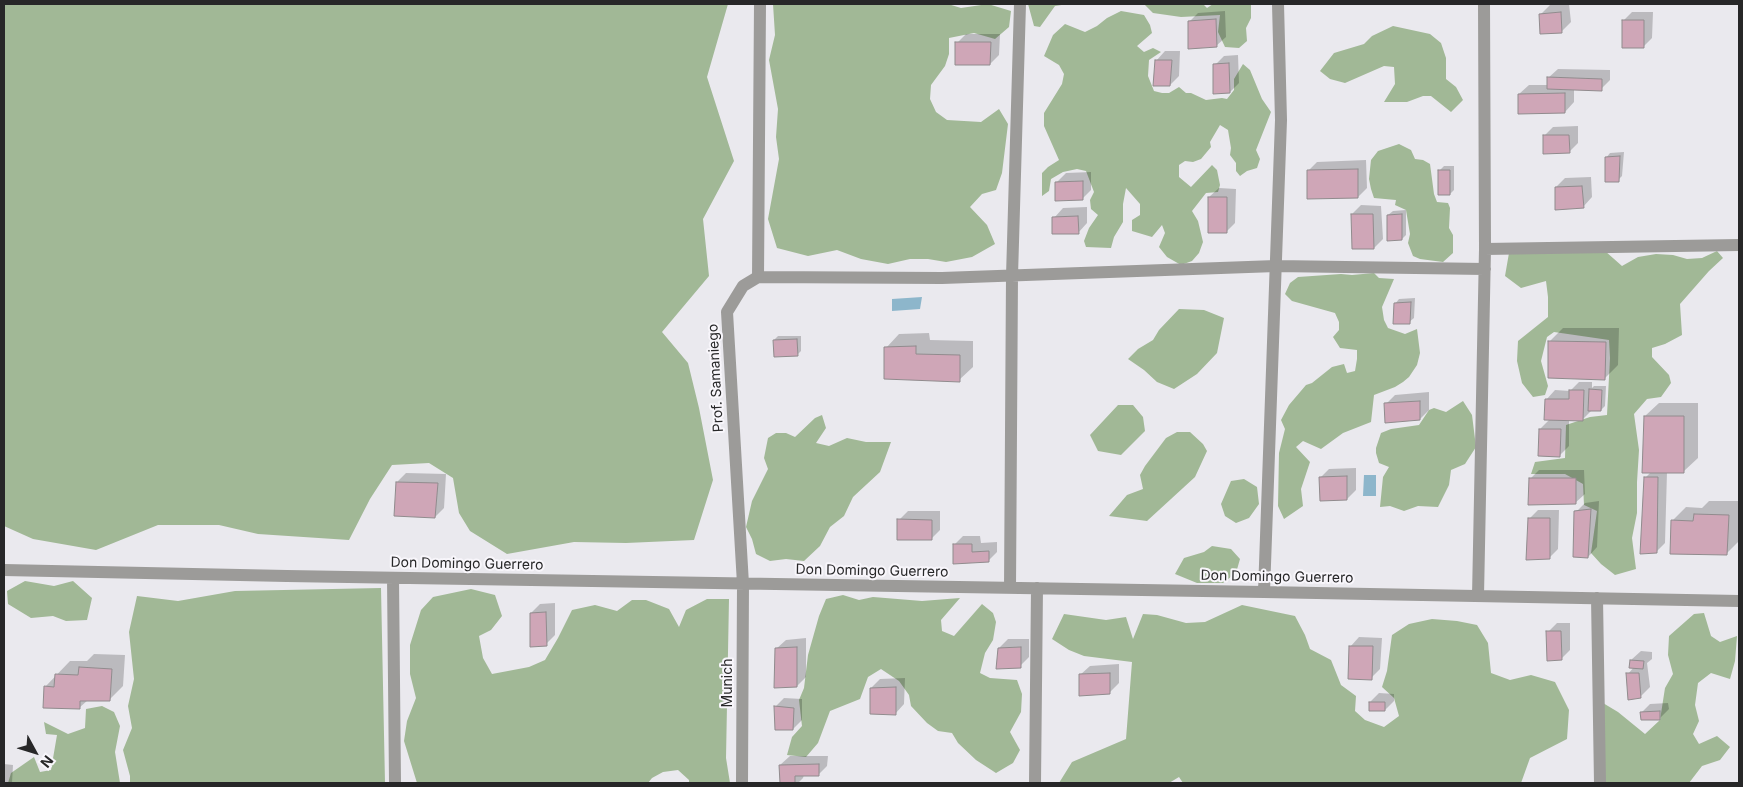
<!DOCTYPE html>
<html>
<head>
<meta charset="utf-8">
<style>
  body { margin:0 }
  #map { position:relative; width:1743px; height:787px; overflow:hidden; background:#eae9ee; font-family:Inter,sans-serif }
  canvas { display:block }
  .frame { position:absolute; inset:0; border:5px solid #272728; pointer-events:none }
  .north { position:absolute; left:10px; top:727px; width:50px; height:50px; -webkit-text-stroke:4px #f8f6fb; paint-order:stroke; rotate:129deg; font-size:14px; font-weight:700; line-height:20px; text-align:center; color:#272728 }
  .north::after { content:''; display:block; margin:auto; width:18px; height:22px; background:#272728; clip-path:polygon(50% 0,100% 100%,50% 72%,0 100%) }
</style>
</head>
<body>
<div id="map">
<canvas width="1743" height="787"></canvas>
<div class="frame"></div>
<div class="north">N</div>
</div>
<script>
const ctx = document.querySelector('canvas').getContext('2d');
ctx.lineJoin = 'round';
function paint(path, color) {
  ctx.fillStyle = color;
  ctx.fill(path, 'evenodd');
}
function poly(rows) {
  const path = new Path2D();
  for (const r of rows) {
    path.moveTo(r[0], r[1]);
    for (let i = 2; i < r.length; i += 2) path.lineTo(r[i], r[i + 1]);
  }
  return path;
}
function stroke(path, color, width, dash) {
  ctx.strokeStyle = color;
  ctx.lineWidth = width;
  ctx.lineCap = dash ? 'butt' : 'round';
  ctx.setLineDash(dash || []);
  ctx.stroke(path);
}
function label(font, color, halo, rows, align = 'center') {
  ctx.font = font + ' Inter,sans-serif';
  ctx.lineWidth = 4;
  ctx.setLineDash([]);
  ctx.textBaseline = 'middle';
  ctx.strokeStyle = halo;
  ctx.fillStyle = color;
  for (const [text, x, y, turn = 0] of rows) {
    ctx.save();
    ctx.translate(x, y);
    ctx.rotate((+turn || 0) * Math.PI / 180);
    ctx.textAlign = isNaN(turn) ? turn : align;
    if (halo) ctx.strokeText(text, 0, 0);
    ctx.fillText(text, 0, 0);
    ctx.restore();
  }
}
paint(poly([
  [4,4,728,4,707,77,734,161,703,219,709,276,662,332,688,363,699,408,713,480,694,540,626,543,574,542,507,554,470,531,459,513,453,478,429,463,392,465,370,499,349,540,258,534,219,525,158,525,96,550,33,539,4,526],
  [773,4,948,4,961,8,988,4,1011,11,1009,27,995,39,974,33,949,38,949,54,945,66,931,85,930,99,936,112,947,120,981,122,999,109,1008,124,1002,173,996,190,982,194,970,207,987,225,995,244,972,257,946,262,928,259,910,259,888,264,861,259,837,250,808,256,777,248,768,219,779,159,776,137,778,109,769,60,775,35],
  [1028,4,1068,4,1055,6,1040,27,1034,26],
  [1144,4,1203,4,1207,8,1213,4,1251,4,1251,18,1246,28,1247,41,1239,48,1225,47,1218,32,1220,15,1181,17,1153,13],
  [1121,11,1144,15,1150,25,1152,33,1137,46,1144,52,1153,48,1161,52,1149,60,1148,76,1154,91,1162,93,1169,93,1179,87,1186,93,1191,93,1206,100,1222,98,1227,99,1234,90,1234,79,1243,64,1250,70,1262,99,1271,112,1256,150,1260,159,1257,168,1247,171,1240,176,1236,171,1236,163,1230,155,1231,148,1228,130,1220,125,1210,142,1211,147,1201,159,1193,162,1185,161,1179,165,1179,177,1191,187,1212,165,1217,170,1220,185,1218,192,1206,193,1192,211,1198,221,1203,242,1199,253,1192,261,1181,265,1167,257,1159,247,1165,233,1162,225,1152,237,1132,231,1132,220,1140,215,1140,204,1126,188,1123,204,1123,222,1114,237,1111,248,1086,247,1084,241,1089,228,1098,215,1091,209,1090,200,1094,192,1086,171,1077,169,1063,172,1051,179,1049,191,1042,196,1042,173,1048,167,1059,160,1044,126,1044,113,1062,84,1064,74,1059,65,1044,56,1053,35,1065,24,1085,32,1097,26,1107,18],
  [1393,26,1430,34,1441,43,1446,58,1446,79,1456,87,1463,100,1451,112,1431,96,1423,96,1407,102,1384,102,1395,84,1394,67,1384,66,1345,83,1330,79,1320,71,1334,53,1364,44,1372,36],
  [1399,144,1411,150,1415,159,1423,160,1430,164,1434,194,1437,202,1448,203,1450,208,1449,228,1453,235,1453,253,1443,262,1420,259,1413,256,1408,243,1410,234,1406,210,1395,205,1396,200,1374,198,1371,189,1369,179,1371,160,1378,151],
  [1605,251,1622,266,1638,257,1656,254,1673,255,1687,259,1702,258,1717,251,1723,258,1709,271,1680,304,1682,335,1665,344,1652,348,1652,357,1669,375,1671,383,1661,397,1647,399,1634,414,1639,450,1637,482,1637,513,1632,538,1636,569,1615,575,1601,564,1591,553,1597,511,1584,505,1583,484,1565,474,1531,474,1535,462,1565,458,1566,425,1590,417,1607,415,1610,358,1609,340,1554,332,1547,337,1541,361,1548,386,1545,395,1533,397,1522,383,1517,361,1518,341,1548,317,1548,297,1546,281,1521,288,1505,276,1509,253],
  [1374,273,1379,278,1394,279,1382,307,1384,320,1388,328,1405,334,1417,329,1420,353,1417,365,1409,377,1403,382,1395,387,1374,395,1371,422,1343,433,1321,449,1303,441,1296,447,1310,462,1301,489,1303,506,1284,519,1278,506,1279,453,1285,429,1281,420,1289,405,1306,385,1312,383,1332,367,1344,364,1347,373,1355,371,1357,359,1357,350,1340,348,1333,337,1339,330,1339,322,1335,313,1292,301,1285,294,1290,283,1298,277,1341,274,1352,275],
  [1179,309,1204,310,1224,318,1217,353,1197,374,1174,389,1157,382,1144,370,1128,359,1138,349,1153,340,1159,330],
  [1463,401,1472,415,1476,447,1465,464,1451,470,1449,485,1438,507,1418,506,1404,511,1390,506,1380,507,1383,477,1389,467,1379,463,1376,453,1376,448,1381,433,1391,429,1419,425,1429,410,1434,408,1446,412],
  [1118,405,1133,405,1143,417,1145,431,1121,455,1098,451,1090,435],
  [822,415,826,428,816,443,829,446,847,438,866,442,891,442,880,472,853,497,844,516,830,527,820,546,804,561,786,559,770,561,756,554,752,539,746,527,752,501,768,469,764,458,768,438,776,433,786,433,795,437,815,418],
  [1177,432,1190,432,1203,444,1207,451,1195,477,1147,521,1109,516,1127,495,1143,489,1140,475,1145,466,1166,438],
  [1244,479,1257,487,1259,504,1249,518,1236,523,1225,516,1221,504,1231,481],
  [1212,546,1231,549,1240,559,1236,573,1223,583,1197,583,1175,574,1184,558,1204,552],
  [25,581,54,586,73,581,92,598,87,620,66,621,53,616,31,618,8,604,7,591],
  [381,588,385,783,130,783,130,776,123,750,132,728,128,706,134,679,129,632,137,596,178,601,235,591],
  [471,589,495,595,502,616,491,630,479,636,483,658,492,674,529,667,545,660,558,638,572,610,595,605,617,611,632,600,646,600,669,609,679,627,686,610,707,599,729,599,726,758,730,783,689,783,689,780,678,770,663,772,652,778,648,783,417,783,404,741,407,721,416,698,410,674,410,645,421,610,433,597],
  [843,595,859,600,873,597,922,601,960,598,941,620,942,631,954,636,982,604,993,613,996,622,993,640,985,653,980,673,990,678,1017,680,1022,694,1021,712,1010,732,1020,750,1013,763,996,773,976,760,958,743,952,733,938,731,927,723,911,706,909,695,899,681,881,669,868,677,860,699,830,711,818,743,806,757,787,755,792,737,802,726,799,700,804,688,808,655,819,616,826,599],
  [1242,605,1295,616,1305,635,1310,649,1331,660,1341,685,1356,696,1355,711,1365,720,1384,727,1399,716,1394,698,1382,687,1387,671,1392,635,1409,624,1432,619,1457,621,1477,625,1488,643,1491,673,1510,680,1531,675,1555,682,1569,710,1567,739,1530,758,1521,783,1183,783,1179,777,1169,783,1059,783,1072,762,1126,739,1132,662,1084,656,1069,650,1052,639,1064,614,1106,620,1126,617,1133,639,1143,614,1157,615,1186,623,1205,622],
  [1704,613,1711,636,1720,642,1737,636,1735,661,1730,679,1711,673,1698,683,1695,705,1699,721,1693,734,1699,744,1717,736,1730,747,1720,760,1702,766,1689,783,1605,783,1603,703,1618,712,1645,734,1660,720,1665,688,1673,674,1668,655,1669,636,1694,614],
  [102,706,114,712,120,726,115,752,120,783,8,783,11,773,34,757,40,772,51,770,57,735,46,734,44,722,68,734,85,728,86,709]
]), '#a1b896');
paint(poly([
  [922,297,920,309,892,311,892,299],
  [1364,475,1376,475,1376,496,1363,496]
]), '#8db6cb');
paint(poly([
  [1569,4,1571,22,1562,31,1540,15,1550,5],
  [1225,11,1226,37,1216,46,1189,22,1198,13],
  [1632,12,1653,12,1652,38,1643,47,1623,21],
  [966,34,1000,34,999,55,990,64,957,43],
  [1165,51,1180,51,1179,76,1170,85,1156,61],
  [1238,55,1239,83,1230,92,1215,65,1224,56],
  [1558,69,1610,70,1610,80,1601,89,1574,88,1574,102,1565,112,1519,94,1529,85,1548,85,1548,78],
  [1578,126,1578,143,1569,152,1544,136,1553,127],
  [1624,152,1622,176,1618,180,1606,158,1610,153],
  [1366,160,1367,188,1358,197,1308,171,1317,162],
  [1444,166,1454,166,1454,190,1450,194,1439,171],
  [1091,172,1091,190,1082,199,1057,182,1066,173],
  [1591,177,1592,197,1583,207,1556,187,1565,178],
  [1219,188,1236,189,1235,223,1226,232,1209,197],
  [1361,205,1381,206,1383,239,1374,248,1352,214],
  [1087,207,1087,223,1078,233,1054,218,1063,208],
  [1406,210,1406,235,1402,239,1388,215,1393,211],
  [1415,298,1414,318,1409,322,1395,304,1399,299],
  [1563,328,1619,328,1618,365,1604,379,1550,341],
  [929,333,930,340,973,341,973,367,959,380,886,348,899,334],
  [778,336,801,336,801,351,797,355,774,340],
  [1579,382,1592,382,1592,388,1594,386,1606,386,1605,406,1601,410,1592,410,1583,419,1569,419,1569,446,1560,455,1540,429,1550,419,1546,400,1555,390,1570,391],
  [1429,392,1429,410,1420,419,1386,404,1395,395],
  [1659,403,1698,403,1698,458,1684,471,1667,472,1665,543,1656,552,1645,478,1651,472,1645,416],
  [1356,468,1356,490,1347,499,1320,478,1329,469],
  [1539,470,1584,470,1585,494,1575,503,1530,479],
  [406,473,446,474,444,508,435,517,397,482],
  [1599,501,1597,547,1588,557,1576,512,1585,503],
  [1709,501,1739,501,1739,541,1727,553,1672,521,1686,507,1702,508],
  [1538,510,1559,510,1558,549,1549,558,1529,519],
  [908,511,940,511,940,530,931,539,899,520],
  [963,536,980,536,981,543,997,542,997,552,988,561,954,545],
  [555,603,555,635,546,644,531,613,540,604],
  [1557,623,1570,623,1570,650,1561,659,1548,632],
  [1359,637,1382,638,1380,669,1371,678,1350,647],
  [806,638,806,677,797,686,776,649,786,640],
  [1008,639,1029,639,1029,657,1020,666,999,648],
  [1641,651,1652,652,1652,659,1647,663,1650,687,1641,696,1628,674,1634,667,1631,660],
  [94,654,125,655,123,686,110,699,88,700,79,708,45,687,70,661,87,661],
  [1119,664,1119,683,1110,692,1080,675,1090,666],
  [905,678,904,704,895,714,871,688,880,679],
  [1379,693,1394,694,1394,701,1385,710,1370,702],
  [784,698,802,699,802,720,793,729,775,707],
  [1668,703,1669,709,1660,718,1641,713,1650,704],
  [790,756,828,756,827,766,818,775,804,775,803,778,798,783,781,783,780,765],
  [4,764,13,765,12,783,4,783]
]), '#0003');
const building = poly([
  [1561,12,1562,33,1540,34,1539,14,1561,12],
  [1216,19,1217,47,1188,49,1188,21,1216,19],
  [1622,20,1644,20,1644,48,1622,48,1622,20],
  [955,42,991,42,990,65,955,65,955,42],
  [1155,60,1172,60,1170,86,1153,86,1155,60],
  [1229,63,1230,93,1213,94,1213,64,1229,63],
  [1547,77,1602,79,1602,91,1547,89,1547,77],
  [1565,93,1565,113,1518,114,1518,94,1565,93],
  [1543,135,1569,135,1570,153,1543,154,1543,135],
  [1620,156,1619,182,1605,182,1605,157,1620,156],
  [1358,169,1358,198,1307,199,1307,170,1358,169],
  [1438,170,1450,170,1450,195,1438,195,1438,170],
  [1083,181,1083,200,1055,201,1055,182,1083,181],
  [1582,186,1584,208,1555,210,1555,187,1582,186],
  [1208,197,1227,197,1227,233,1208,233,1208,197],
  [1351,214,1373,214,1374,249,1352,249,1351,214],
  [1402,214,1402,240,1387,241,1387,215,1402,214],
  [1078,216,1079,234,1052,234,1052,217,1078,216],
  [1411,302,1410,324,1393,324,1394,303,1411,302],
  [797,339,798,356,774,357,773,340,797,339],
  [1548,341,1606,342,1605,380,1548,378,1548,341],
  [916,346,916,354,960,355,960,382,884,379,884,347,916,346],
  [1589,389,1602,390,1601,411,1588,411,1589,389],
  [1569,390,1584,390,1583,421,1544,420,1545,399,1569,399,1569,390],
  [1420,401,1420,420,1385,423,1384,403,1420,401],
  [1644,416,1684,416,1684,473,1642,473,1644,416],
  [1539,429,1561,429,1560,457,1538,456,1539,429],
  [1347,476,1347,500,1320,501,1319,477,1347,476],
  [1644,477,1658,477,1657,553,1640,554,1644,477],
  [1529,478,1576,478,1576,504,1528,505,1529,478],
  [396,482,438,483,435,518,394,516,396,482],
  [1591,509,1588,558,1573,557,1574,511,1591,509],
  [1694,514,1729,515,1727,555,1670,554,1671,520,1693,521,1694,514],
  [1528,518,1550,518,1550,559,1526,560,1528,518],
  [897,519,932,520,932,540,897,540,897,519],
  [953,544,972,544,972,552,989,551,989,562,953,564,953,544],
  [546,612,547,646,530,647,530,613,546,612],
  [1546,631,1561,631,1562,660,1547,661,1546,631],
  [1349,646,1373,646,1372,680,1348,679,1349,646],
  [797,647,797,687,774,688,775,648,797,647],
  [1021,647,1021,668,996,669,998,648,1021,647],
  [1630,660,1644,661,1643,669,1629,668,1630,660],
  [79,667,112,669,110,701,80,701,80,709,43,708,44,686,54,687,55,674,78,675,79,667],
  [1110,673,1110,694,1079,696,1079,674,1110,673],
  [1626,673,1639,673,1641,698,1628,700,1626,673],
  [896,687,896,715,870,714,870,688,896,687],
  [1369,702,1385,702,1385,711,1369,711,1369,702],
  [774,706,794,708,793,730,775,730,774,706],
  [1660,711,1660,720,1641,720,1640,712,1660,711],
  [819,764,819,776,795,776,795,783,780,783,779,765,819,764]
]);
paint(building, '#cfa6b7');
stroke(building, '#908b8d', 1);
stroke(poly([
  [1485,249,1739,245],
  [758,277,760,4],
  [4,570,287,576,1264,592,1739,601],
  [393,578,395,783],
  [1010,588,1012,276,1020,4],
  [1264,592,1281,120,1278,4],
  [1478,596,1485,249,1484,4],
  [1597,598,1600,783],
  [742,783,743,584,727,312,743,286,758,277,942,278,1276,266,1485,269],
  [1035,783,1037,588]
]), '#9c9b99', 12);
label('14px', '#272728', '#f8f6fb', [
  ["Prof. Samaniego",716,378,-93],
  ["Don Domingo Guerrero",467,564,1],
  ["Don Domingo Guerrero",872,571,1],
  ["Don Domingo Guerrero",1277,577,1],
  ["Munich",728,683,-90]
]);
</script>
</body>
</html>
